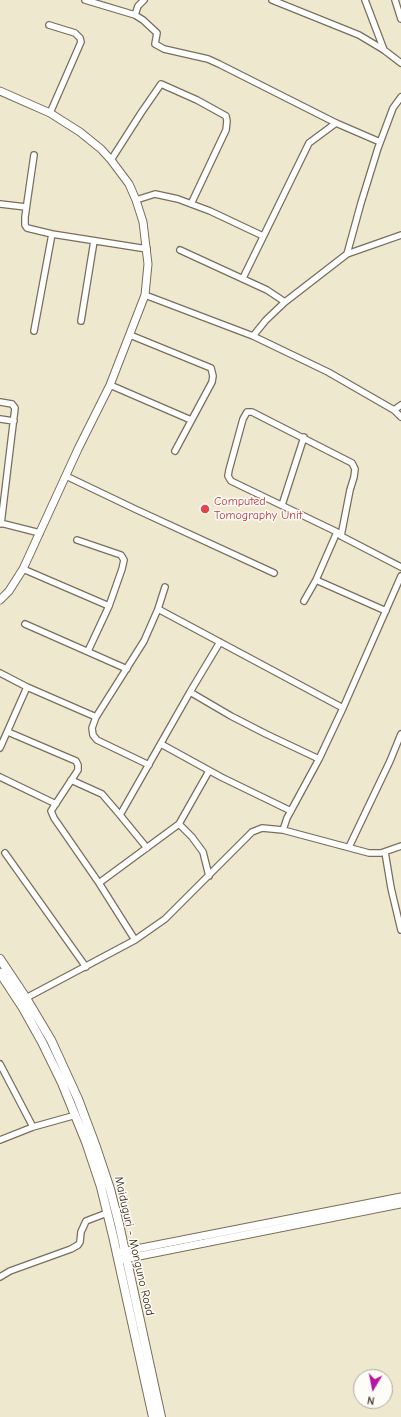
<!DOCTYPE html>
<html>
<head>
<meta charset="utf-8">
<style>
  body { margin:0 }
  #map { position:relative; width:401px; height:1417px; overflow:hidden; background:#eee9ce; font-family:"Comic Neue",sans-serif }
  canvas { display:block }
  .north { position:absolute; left:353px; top:1369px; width:40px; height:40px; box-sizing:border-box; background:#fdfcf7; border:1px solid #afa8a0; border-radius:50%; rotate:190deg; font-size:11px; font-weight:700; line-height:16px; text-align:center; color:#3b2a1e }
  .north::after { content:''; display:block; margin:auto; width:14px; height:18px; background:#b5179e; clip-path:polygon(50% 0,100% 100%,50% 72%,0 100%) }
</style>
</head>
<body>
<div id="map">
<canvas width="401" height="1417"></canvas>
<div class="north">N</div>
</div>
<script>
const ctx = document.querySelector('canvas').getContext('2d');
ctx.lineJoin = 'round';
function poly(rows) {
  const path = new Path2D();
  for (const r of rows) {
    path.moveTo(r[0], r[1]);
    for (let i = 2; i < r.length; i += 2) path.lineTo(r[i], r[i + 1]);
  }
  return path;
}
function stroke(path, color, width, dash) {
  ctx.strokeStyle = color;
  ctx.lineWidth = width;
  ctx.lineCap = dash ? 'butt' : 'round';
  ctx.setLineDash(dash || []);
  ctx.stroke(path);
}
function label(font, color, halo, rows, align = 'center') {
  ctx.font = font + ' "Comic Neue",sans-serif';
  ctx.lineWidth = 3;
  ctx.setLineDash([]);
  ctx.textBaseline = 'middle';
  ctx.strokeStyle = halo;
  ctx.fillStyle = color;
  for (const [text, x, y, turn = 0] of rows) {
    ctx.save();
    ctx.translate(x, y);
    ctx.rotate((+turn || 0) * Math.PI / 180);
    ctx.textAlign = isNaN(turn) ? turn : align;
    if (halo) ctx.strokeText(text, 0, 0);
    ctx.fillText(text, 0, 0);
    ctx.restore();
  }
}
const street = poly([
  [85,0,135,15,143,20,157,33,155,44,164,49,208,59,219,64,336,123,380,142],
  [272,0,359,35,384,50,401,63],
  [365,0,384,50],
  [395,0,401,19],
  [135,15,138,6,144,0],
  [49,25,75,33,80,38,81,42,50,113],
  [34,155,25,217,25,225,27,228,52,234,147,249],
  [111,160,141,113,161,84,197,100,226,116,227,121,226,130,191,204],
  [136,200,155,194,178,199,210,211,263,236],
  [0,204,26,207],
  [180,250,267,290,285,302],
  [347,254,361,203,378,148,393,108,401,97],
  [243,278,309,143,336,123],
  [145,295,253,336,328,372,394,410,401,417],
  [81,321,94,241],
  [34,331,52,234],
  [130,335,211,368,213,376,212,382,175,451],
  [253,336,266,320,285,302,347,254,401,235],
  [110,385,191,420],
  [0,402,12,404,15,408,1,524],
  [394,410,401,405],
  [0,419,14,421],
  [66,476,135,509,274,573],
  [282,505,304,437],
  [0,523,40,533],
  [341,536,350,490,354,477,355,469,352,463,252,412,247,412,243,419,229,470,228,476,231,481,337,532,341,536,401,567],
  [77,540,121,555,124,560,122,569,109,606,88,651],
  [23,569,109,606],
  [316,580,386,611],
  [304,601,316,580,337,532],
  [158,609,343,708],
  [25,624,127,669],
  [0,673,27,687,96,717],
  [190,692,231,716,266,734,319,759],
  [8,732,76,761,78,765,78,770,51,811,54,818,99,883,135,940],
  [161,744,221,777,291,811],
  [0,748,27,687],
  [149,765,97,740,93,735,92,728,96,717,144,641,158,609,165,587],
  [0,777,56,804],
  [71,780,102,794,120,815,147,848],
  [120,815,190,692,220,642],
  [179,824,192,837,203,852,209,876],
  [283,830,287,818,319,759,343,708,401,576],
  [349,847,390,761,401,734],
  [385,852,391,888,401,930],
  [5,853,86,967],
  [99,883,179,824,209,771],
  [26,998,135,940,165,919,252,832,262,828,283,830,369,853,381,853,401,846],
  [0,1064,33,1127],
  [0,1140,33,1127,76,1115],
  [0,1277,10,1271,71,1249,78,1245,80,1242,81,1232,86,1221,107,1213]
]);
const secondary = poly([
  [0,91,50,113,80,132,101,149,111,160,129,184,136,200,143,222,148,264,145,295,110,385,78,449,23,569,9,591,0,600],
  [121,1252,401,1197],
  [119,1260,401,1204]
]);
const primary = poly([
  [0,959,26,998,51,1040,78,1099,96,1147,110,1189,119,1224,161,1417],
  [0,973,23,1008,42,1042,62,1083,86,1142,101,1187,113,1236,153,1417]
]);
stroke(street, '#7a6d5c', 8);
stroke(secondary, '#7a6d5c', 9);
stroke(primary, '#7a6d5c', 10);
stroke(street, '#fff', 5.5);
stroke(secondary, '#fff', 7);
stroke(primary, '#fff', 8);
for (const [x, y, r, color] of [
  [205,509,5,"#e0444e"]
]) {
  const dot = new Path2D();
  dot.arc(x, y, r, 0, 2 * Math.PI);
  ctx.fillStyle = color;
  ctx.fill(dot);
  stroke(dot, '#fdfcf7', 1.5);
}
label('12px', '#be3a42', '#fdfcf7', [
  ["Computed",214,502],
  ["Tomography Unit",214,516]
], 'left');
label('12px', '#3b2a1e', '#fdfcf7', [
  ["Maiduguri - Monguno Road",134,1246,77]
]);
</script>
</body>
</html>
